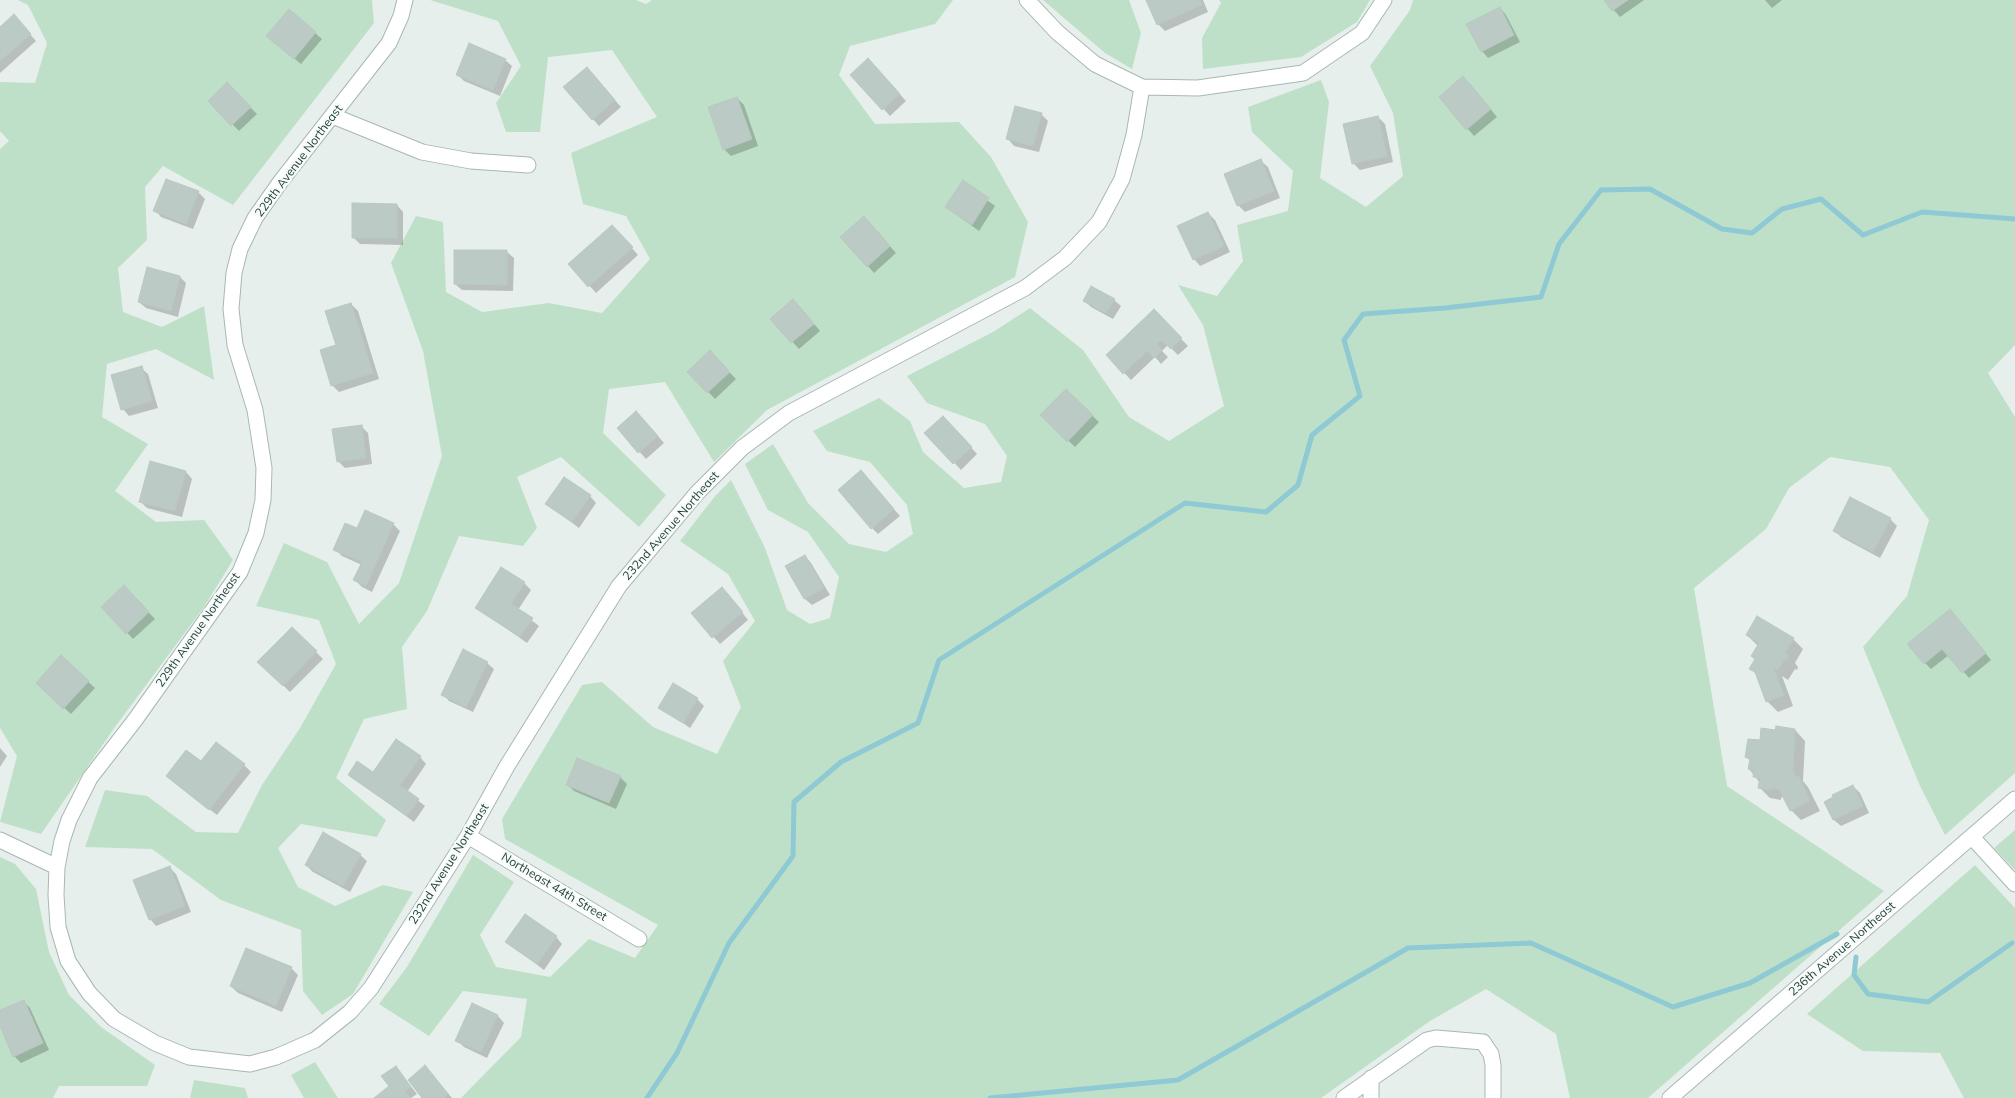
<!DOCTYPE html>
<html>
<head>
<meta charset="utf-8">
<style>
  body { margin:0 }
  canvas { display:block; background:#e6efeb }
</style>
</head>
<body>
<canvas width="2015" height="1098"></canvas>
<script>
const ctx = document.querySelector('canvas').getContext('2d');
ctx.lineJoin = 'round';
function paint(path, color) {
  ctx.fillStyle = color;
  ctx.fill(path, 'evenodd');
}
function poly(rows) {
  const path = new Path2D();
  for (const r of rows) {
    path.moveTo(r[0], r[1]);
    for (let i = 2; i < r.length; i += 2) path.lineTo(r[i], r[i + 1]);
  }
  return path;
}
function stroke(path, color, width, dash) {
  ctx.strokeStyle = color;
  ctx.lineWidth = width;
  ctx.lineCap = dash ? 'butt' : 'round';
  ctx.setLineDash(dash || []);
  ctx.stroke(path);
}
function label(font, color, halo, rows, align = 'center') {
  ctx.font = font + ' Mulish,sans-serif';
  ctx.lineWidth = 4.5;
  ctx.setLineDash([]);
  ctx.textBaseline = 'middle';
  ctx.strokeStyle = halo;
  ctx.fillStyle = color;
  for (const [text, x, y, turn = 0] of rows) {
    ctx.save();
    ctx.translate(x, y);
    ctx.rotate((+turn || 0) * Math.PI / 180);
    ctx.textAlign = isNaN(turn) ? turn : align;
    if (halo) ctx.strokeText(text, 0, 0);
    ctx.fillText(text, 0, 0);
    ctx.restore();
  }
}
paint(poly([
  [18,0,372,0,374,23,233,205,163,166,145,187,147,240,118,268,123,312,162,327,204,306,214,380,156,349,107,364,102,417,148,444,115,491,156,522,204,520,233,560,204,607,115,727,41,834,0,822,17,756,0,728,0,149,9,141,0,131,0,82,35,83,47,43,28,5],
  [430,0,636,0,646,4,652,0,953,0,935,24,850,46,839,75,875,124,959,122,991,157,1028,222,1015,277,767,410,714,462,665,382,609,389,603,433,666,495,639,527,561,457,517,477,537,528,523,546,459,536,427,611,402,647,407,709,364,719,336,778,386,820,377,837,301,824,278,848,298,887,335,906,383,885,413,892,353,994,322,1015,303,991,301,930,221,900,152,849,85,847,105,790,147,796,196,832,238,833,262,785,300,728,336,664,319,620,256,606,284,543,327,562,359,624,399,583,442,456,423,351,391,263,416,216,443,222,446,292,482,312,549,303,602,313,650,259,626,216,583,204,571,153,657,117,612,50,548,57,540,132,506,132,496,103,521,66,498,21],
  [1043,0,1129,0,1141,33,1132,69,1105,53],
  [1219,0,1370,0,1357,22,1301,57,1203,69,1202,38,1221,3],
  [1413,0,2015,0,2015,345,1988,373,2015,417,2015,773,1945,835,1920,786,1863,647,1907,596,1929,520,1890,467,1830,457,1789,488,1766,529,1694,588,1727,786,1884,891,1648,1098,1570,1098,1556,1034,1486,989,1430,1021,1321,1098,461,1098,521,1037,527,999,463,991,429,1036,379,1004,407,967,473,855,514,882,480,935,496,967,550,977,589,939,635,958,658,925,505,839,502,819,582,685,602,682,653,727,717,754,741,707,723,661,755,621,728,574,680,541,716,495,731,480,765,548,787,610,810,624,830,618,839,577,808,532,768,510,745,464,773,444,808,503,849,544,886,552,913,534,907,505,870,462,827,451,813,431,879,398,910,421,923,452,964,488,1001,482,1007,456,985,424,927,403,907,376,993,332,1030,308,1083,350,1129,417,1169,441,1224,406,1203,325,1178,285,1217,296,1243,261,1237,225,1288,211,1293,171,1252,132,1248,107,1321,80,1329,102,1320,178,1366,207,1403,176,1393,113,1370,66,1410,10],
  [2015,830,2015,870,1994,848],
  [0,857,15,864,36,889,49,952,69,995,101,1027,155,1065,147,1086,59,1086,53,1098,0,1098],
  [1975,865,2015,908,2015,1098,1964,1098,1940,1053,1863,1051,1807,1014],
  [315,1062,338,1098,304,1098,291,1075],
  [194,1080,245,1088,248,1098,190,1098]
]), '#bfe0c8');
paint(poly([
  [1148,0,1203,0,1208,12,1165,31,1158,24],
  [1605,0,1644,0,1620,17],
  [1765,0,1782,0,1772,8],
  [1500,8,1506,15,1520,42,1488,58,1482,51],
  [20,23,36,41,0,73,0,28],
  [315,33,322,39,301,64,274,42],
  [505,60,512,66,500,96,464,81,457,74],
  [875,67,906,101,890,116,852,75],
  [593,75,621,107,599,126,565,87],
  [227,84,257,114,239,131,209,101],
  [1470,84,1497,117,1474,136,1440,97],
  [737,98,744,105,758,146,731,156,724,149],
  [1041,114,1048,121,1039,152,1014,146,1008,139],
  [1378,117,1385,124,1393,162,1360,170,1353,163],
  [1261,161,1268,167,1280,198,1245,212,1238,205],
  [963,182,995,206,979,231,946,207],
  [198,192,205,199,193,229,161,217,155,210],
  [397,205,403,212,403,245,360,244,353,237],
  [1208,213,1215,220,1230,252,1200,266,1194,259],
  [870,224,896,253,874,273,868,266],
  [619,233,638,255,596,293,570,264],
  [507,252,514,258,513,291,462,290,455,284],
  [180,277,186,283,178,317,146,308,139,302],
  [1084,300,1114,300,1121,306,1113,319,1091,307],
  [351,304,358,311,379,379,339,392,332,385,338,346],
  [800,307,820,331,799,349,772,319],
  [1154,311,1188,346,1178,355,1168,345,1162,351,1168,357,1161,364,1155,357,1131,380,1107,355],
  [710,352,736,379,715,399,689,372],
  [141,368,148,374,158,408,129,416,123,409],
  [1066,391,1099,422,1075,447,1042,415],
  [943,417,977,454,961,470,926,433],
  [643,419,664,443,646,459,618,428],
  [361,426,368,433,372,464,345,468,338,461],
  [151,463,186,472,192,479,182,517,147,508,140,501],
  [861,471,900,516,878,534,872,528],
  [590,496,596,503,579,528,547,504],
  [1890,519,1897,526,1880,558,1841,537,1834,530],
  [393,524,400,531,372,592,362,587,355,580,362,565,342,556,335,549,358,530],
  [805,556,811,563,830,595,812,605,805,599,787,567],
  [524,583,531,590,518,610,539,626,527,643,476,607],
  [124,587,155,619,133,639,103,607],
  [729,596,748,620,720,644,693,614],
  [1956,617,1991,660,1969,678,1949,655,1931,669,1925,663],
  [292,628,323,659,290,692,259,662],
  [1747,635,1793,639,1803,649,1795,663,1798,667,1797,670,1795,669,1788,680,1782,676,1793,706,1778,712,1767,701,1758,676,1751,669,1756,660,1752,656,1758,646],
  [61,657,95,688,71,714,37,683],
  [487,663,494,669,473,712,449,701,443,694],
  [673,685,697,699,704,706,690,728,660,707],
  [1795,730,1805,741,1803,781,1808,787,1820,811,1801,820,1791,810,1785,798,1781,797,1781,800,1770,798,1760,788,1760,783,1749,769,1751,761,1746,757,1775,731],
  [0,748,7,756,0,767],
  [420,757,426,764,407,792,425,806,414,822,350,775,373,773],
  [201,763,244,765,251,772,217,815,175,783],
  [620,777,627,784,616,809,574,791,567,784],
  [1853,786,1860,793,1869,813,1841,826,1834,820,1826,802],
  [360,855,367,861,350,892,313,872,306,865],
  [169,867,176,874,191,912,156,926,150,919],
  [556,937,562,944,544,970,507,942],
  [247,949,292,969,298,975,282,1012,238,993,231,986],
  [23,1001,30,1008,49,1050,21,1063,14,1056,0,1023,0,1011],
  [472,1004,498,1016,504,1023,487,1058,464,1047,457,1040],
  [396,1068,417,1094,411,1098,376,1098,391,1087],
  [432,1074,452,1098,424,1098]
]), '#0003');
stroke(poly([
  [1856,957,1854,975,1868,994,1928,1002,2012,943],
  [647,1098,677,1053,729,943,793,856,794,802,841,762,918,723,939,660,1185,503,1266,512,1298,485,1312,435,1360,396,1344,340,1363,314,1445,308,1541,297,1559,244,1601,190,1650,189,1722,229,1752,233,1782,209,1821,199,1863,235,1922,212,2015,219],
  [990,1098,1178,1080,1408,948,1531,943,1673,1007,1750,983,1837,934]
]), '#8ec9d4', 5);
const building = poly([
  [1146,0,1200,0,1202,5,1157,25,1146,0],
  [1604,0,1628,0,1612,11,1604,0],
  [1500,7,1514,35,1481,52,1466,24,1500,7],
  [289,9,316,32,294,59,266,36,289,9],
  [14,14,31,34,0,61,0,27,14,14],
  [469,43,506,59,493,90,456,75,469,43],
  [868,58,900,94,882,110,850,75,868,58],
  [587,67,615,100,592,120,563,87,587,67],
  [1463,76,1491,109,1466,130,1439,97,1463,76],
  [227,82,251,107,231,126,208,101,227,82],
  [737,97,752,139,723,150,708,107,737,97],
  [1015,106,1042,113,1033,146,1006,139,1015,106],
  [1378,116,1387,156,1352,164,1343,124,1378,116],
  [1261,159,1274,191,1237,206,1224,174,1261,159],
  [166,179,199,191,186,224,153,211,166,179],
  [963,180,989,198,972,225,945,207,963,180],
  [352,203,397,204,397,238,352,238,352,203],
  [1208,212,1224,246,1193,260,1177,226,1208,212],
  [864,216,890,246,867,267,840,237,864,216],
  [612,225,633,247,588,287,568,264,612,225],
  [454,250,507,250,507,285,454,284,454,250],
  [147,267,180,276,171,311,138,302,147,267],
  [1091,286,1115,299,1106,313,1083,301,1091,286],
  [793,299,814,324,791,343,770,319,793,299],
  [351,303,373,373,331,386,320,350,336,345,325,311,351,303],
  [1154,309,1182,338,1171,349,1161,340,1157,344,1162,350,1154,358,1147,351,1123,374,1106,355,1154,309],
  [710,350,730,372,707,393,687,372,710,350],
  [142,366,152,401,121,410,111,375,142,366],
  [1066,389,1093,415,1067,442,1040,415,1066,389],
  [636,411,658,436,638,453,617,428,636,411],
  [943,416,972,447,953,464,924,433,943,416],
  [362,425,366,458,337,462,332,429,362,425],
  [150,461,186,471,175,511,139,502,150,461],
  [861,470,894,509,871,529,838,490,861,470],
  [564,477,591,495,572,522,545,504,564,477],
  [1850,497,1891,518,1873,552,1833,531,1850,497],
  [365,510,394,523,366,586,353,580,362,562,333,550,345,523,357,528,365,510],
  [805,555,824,588,804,599,785,566,805,555],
  [501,567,525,582,511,604,533,618,520,637,475,608,501,567],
  [124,585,149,612,126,634,101,607,124,585],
  [722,587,743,612,712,638,691,613,722,587],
  [1950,609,1986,653,1962,673,1942,649,1924,664,1907,644,1950,609],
  [1757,616,1794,638,1785,653,1789,655,1786,660,1784,659,1778,670,1773,667,1784,695,1766,702,1755,672,1749,669,1755,659,1751,656,1759,643,1746,635,1757,616],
  [292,627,317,651,283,686,257,662,292,627],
  [463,649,488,662,466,707,441,695,463,649],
  [61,655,89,681,63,709,36,683,61,655],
  [673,683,698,698,683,723,658,708,673,683],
  [1776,726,1795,729,1793,770,1796,777,1798,775,1810,801,1790,811,1779,789,1771,788,1771,790,1758,788,1760,778,1753,777,1754,770,1748,769,1750,759,1745,757,1748,739,1760,740,1761,728,1775,730,1776,726],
  [396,739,421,756,400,785,419,799,407,816,348,775,357,761,373,772,396,739],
  [216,742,245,764,209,810,166,776,186,750,201,761,216,742],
  [577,758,621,776,609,803,566,785,577,758],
  [1853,785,1863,806,1833,820,1824,802,1833,797,1832,795,1853,785],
  [323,832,361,854,343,886,305,865,323,832],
  [170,866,185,906,149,920,133,880,170,866],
  [525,914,557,936,537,964,505,942,525,914],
  [246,948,292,967,276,1006,230,986,246,948],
  [24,1000,43,1043,13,1057,0,1026,0,1010,24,1000],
  [472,1003,498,1015,481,1052,455,1041,472,1003],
  [425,1065,448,1094,444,1098,422,1098,408,1080,425,1065],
  [396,1066,411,1087,405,1091,411,1098,374,1098,389,1086,381,1076,396,1066]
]);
paint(building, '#bbcac4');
stroke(building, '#b8c9c2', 1);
const minor = poly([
  [405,0,401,16,389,43,281,181,255,218,240,249,234,273,231,309,235,345,255,410,264,468,263,500,256,533,240,572,135,720,90,778,69,820,62,841,57,867,56,895,58,927,68,961,89,993,114,1019,155,1043,189,1057,250,1064,276,1057,315,1040,350,1012,371,988,468,836,507,766,619,586,697,493,742,448,789,413,1025,288,1065,258,1099,222,1122,179,1134,135,1142,87],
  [1027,0,1057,32,1095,64,1142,87,1198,88,1303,73,1362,33,1384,0],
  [333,116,422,152,471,161,528,165],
  [468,836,639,939],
  [1972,837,2015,884],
  [0,840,57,867],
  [1344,1098,1427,1040,1436,1038,1483,1042,1491,1054,1493,1065,1493,1098],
  [1371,1098,1371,1078],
  [1670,1098,2015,799]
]);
stroke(minor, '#a8b8b2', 17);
stroke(minor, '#fff', 15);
label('12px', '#24423a', '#f7fbf9', [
  ["229th Avenue Northeast",299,161,-53],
  ["232nd Avenue Northeast",671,526,-49],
  ["229th Avenue Northeast",198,630,-55],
  ["232nd Avenue Northeast",449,864,-58],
  ["Northeast 44th Street",554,887,31],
  ["236th Avenue Northeast",1842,949,-41]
]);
</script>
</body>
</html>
